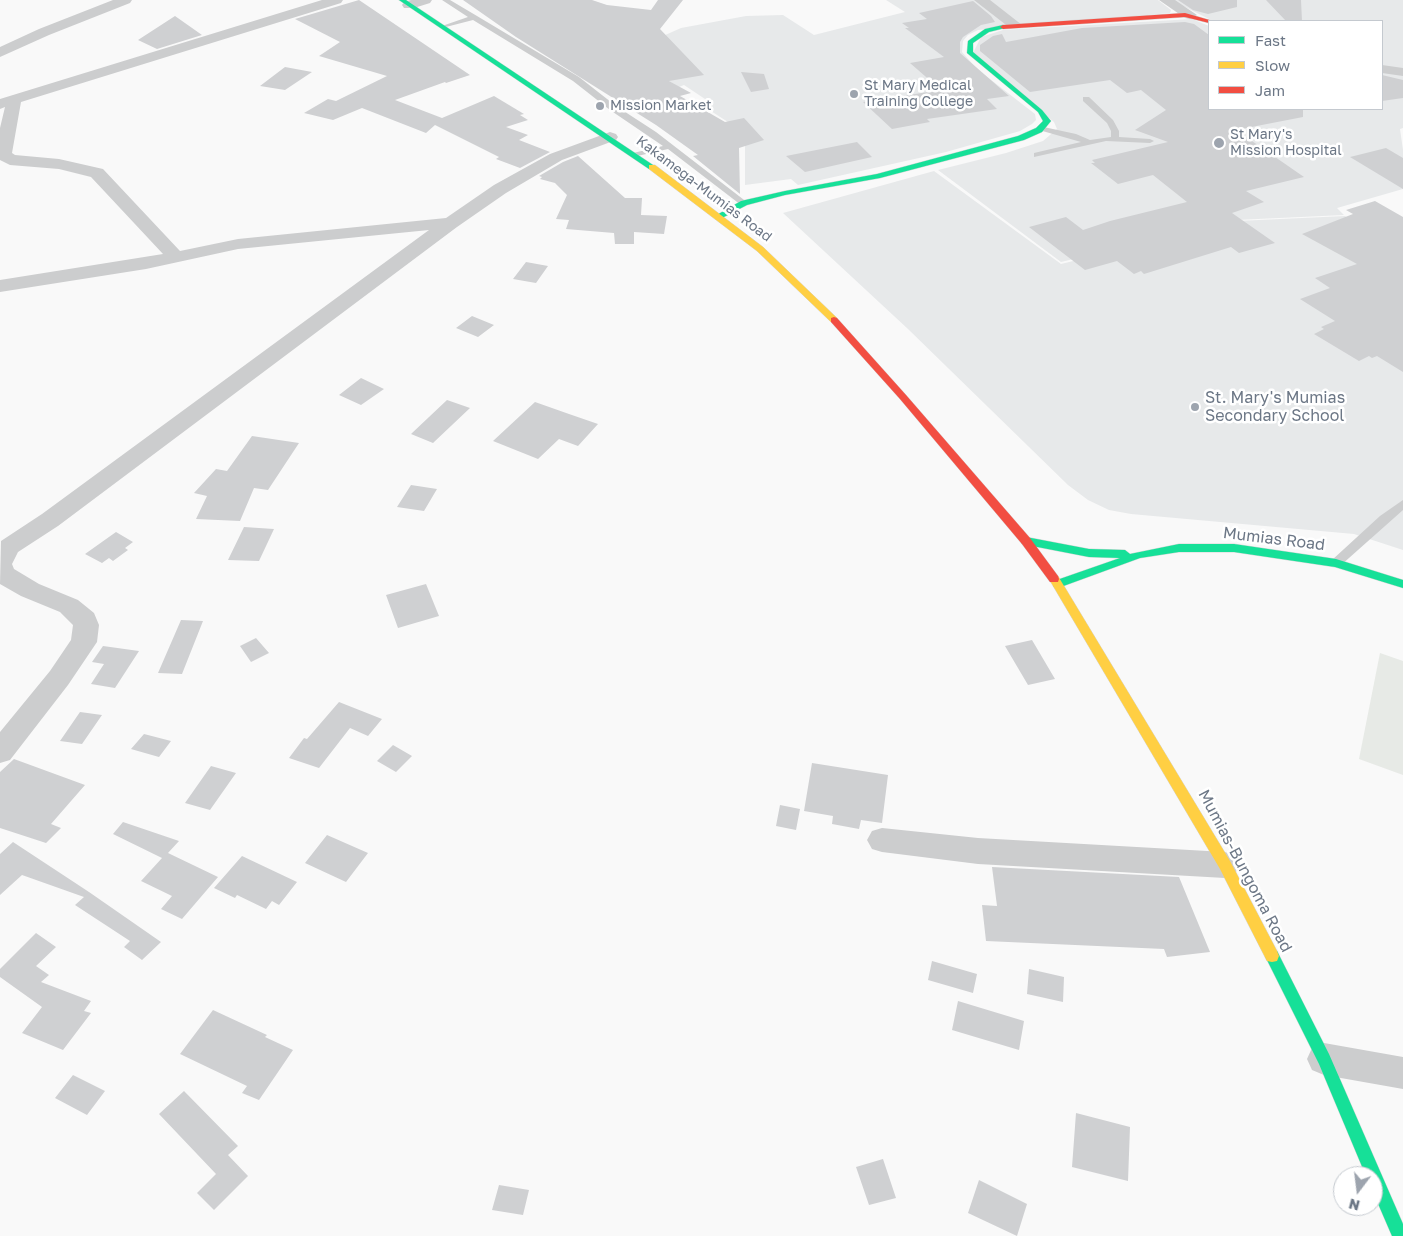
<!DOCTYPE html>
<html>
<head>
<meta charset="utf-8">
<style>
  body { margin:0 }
  #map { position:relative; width:1403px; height:1236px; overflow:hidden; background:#f9f9f9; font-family:"Golos Text",sans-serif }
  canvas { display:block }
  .legend { position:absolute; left:1208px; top:20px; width:175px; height:90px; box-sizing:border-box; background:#fff; border:1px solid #c4c9cf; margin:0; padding:6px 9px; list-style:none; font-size:15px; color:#6c7786 }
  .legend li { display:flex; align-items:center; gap:10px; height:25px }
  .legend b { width:25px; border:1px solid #c4c9cf }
  .north { position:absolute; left:1333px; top:1166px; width:50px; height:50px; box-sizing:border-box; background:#fff; border:1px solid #c4c9cf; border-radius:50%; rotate:195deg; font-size:14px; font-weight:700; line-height:20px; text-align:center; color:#6c7786 }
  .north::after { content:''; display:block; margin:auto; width:18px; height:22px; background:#9da4ae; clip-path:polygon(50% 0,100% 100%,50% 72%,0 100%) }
</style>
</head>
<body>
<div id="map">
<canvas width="1403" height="1236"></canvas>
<ul class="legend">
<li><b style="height:6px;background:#16e098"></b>Fast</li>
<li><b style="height:6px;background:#ffcf43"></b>Slow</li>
<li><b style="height:6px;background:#f24e42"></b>Jam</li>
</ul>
<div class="north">N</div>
</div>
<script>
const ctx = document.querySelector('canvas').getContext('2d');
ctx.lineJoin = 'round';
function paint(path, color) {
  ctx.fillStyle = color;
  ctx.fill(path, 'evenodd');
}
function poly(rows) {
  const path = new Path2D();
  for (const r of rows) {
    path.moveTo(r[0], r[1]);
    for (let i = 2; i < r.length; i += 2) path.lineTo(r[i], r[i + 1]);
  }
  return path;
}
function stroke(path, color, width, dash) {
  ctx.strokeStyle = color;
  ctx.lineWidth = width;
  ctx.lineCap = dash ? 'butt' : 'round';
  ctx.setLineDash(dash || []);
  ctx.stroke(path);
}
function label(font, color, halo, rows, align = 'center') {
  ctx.font = font + ' "Golos Text",sans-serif';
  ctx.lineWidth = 5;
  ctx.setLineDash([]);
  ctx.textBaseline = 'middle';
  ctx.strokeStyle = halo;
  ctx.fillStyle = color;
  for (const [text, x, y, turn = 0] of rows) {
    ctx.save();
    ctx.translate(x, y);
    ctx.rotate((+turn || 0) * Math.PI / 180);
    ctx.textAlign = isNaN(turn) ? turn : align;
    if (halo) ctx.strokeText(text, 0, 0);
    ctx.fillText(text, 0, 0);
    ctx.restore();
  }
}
paint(poly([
  [886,0,1158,0,1171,10,1170,13,978,30,968,35,963,41,962,52,977,69,1035,114,1036,120,1032,124,1020,131,946,152,798,185,791,179,745,185,745,133,700,104,708,101,684,85,679,87,653,72,663,36,681,28,746,16,783,15,814,35,905,12],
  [1171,0,1403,0,1403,70,1382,67,1382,21,1213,21],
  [1192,19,1209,26,1209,109,1382,109,1382,71,1403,74,1403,128,1400,129,1403,150,1403,189,1337,208,1344,215,1236,220,1061,262,938,170,1006,153,1043,141,1057,129,1054,122,973,53,981,37,1003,30],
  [934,171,1061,264,1237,221,1345,216,1403,248,1403,550,1354,534,1131,514,1109,510,1088,500,1068,485,908,329,783,213]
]), '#e7e9ea');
paint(poly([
  [1380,653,1403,661,1403,775,1359,759]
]), '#e7eae6');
paint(poly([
  [359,0,470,75,446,83,445,82,395,100,442,118,494,96,524,114,520,115,528,120,506,127,528,135,519,140,550,152,520,168,496,159,499,157,435,125,426,133,362,108,333,120,304,113,328,99,336,101,387,76,319,56,340,42,295,19],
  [463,0,592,0,607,5,651,10,658,0,683,0,660,29,704,75,669,81,691,93,680,96,725,122,744,118,764,140,739,148,740,194,693,156,698,155,656,125,516,37],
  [1178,0,1237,0,1237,7,1208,14,1193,10],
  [1266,0,1301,0,1302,21,1286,21],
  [973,1,991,16,995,22,981,25,963,37,960,42,960,53,1009,96,987,99,997,109,927,119,930,122,892,129,863,102,941,90,910,63,944,57,905,28,909,28,902,23,927,19,919,13],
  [175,16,202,35,157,49,138,40],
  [1185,22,1194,24,1209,35,1209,109,1303,109,1303,117,1236,130,1304,177,1246,191,1264,202,1232,213,1275,243,1239,253,1231,247,1144,274,1141,271,1134,274,1117,261,1085,270,1029,227,1066,217,1083,230,1110,221,1187,202,1153,175,1118,184,1091,163,1095,163,1092,160,1168,142,1135,130,1166,110,1141,90,1127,93,1110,80,1030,92,980,51,980,45,993,36,1002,34,1006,42,1082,28],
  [285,67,312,72,285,90,260,86],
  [741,72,764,74,769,89,751,92],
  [1382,75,1403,80,1403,98,1382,101],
  [857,142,872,157,805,172,786,156],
  [1386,148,1403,158,1403,189,1350,157],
  [578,156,625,198,642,198,641,215,667,216,664,234,634,232,634,244,615,244,614,233,566,229,569,220,556,219,567,195,555,183,540,179,542,177,539,176,563,162],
  [1375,201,1403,217,1403,372,1377,356,1372,358,1369,356,1359,361,1314,334,1324,329,1321,327,1335,321,1300,299,1330,288,1315,278,1357,264,1302,234,1353,214,1346,210],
  [526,262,548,266,536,283,513,279],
  [472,316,494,325,478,337,456,328],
  [361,378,384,389,361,405,339,395],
  [447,400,470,408,433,443,411,434],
  [535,402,569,414,598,424,578,446,559,439,538,459,493,441],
  [252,436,299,443,268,490,254,488,240,521,196,519,207,496,194,493,216,469,227,471],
  [411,485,437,489,424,511,397,507],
  [244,527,274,529,259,561,228,560],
  [116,532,133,542,125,548,128,550,113,561,109,558,102,563,85,554],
  [426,584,439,616,398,628,386,595],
  [181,620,203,621,182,674,158,673],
  [256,638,269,653,251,662,240,646],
  [1032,640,1055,679,1028,685,1005,646],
  [103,646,139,651,115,688,91,684,104,664,92,662],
  [339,702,382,719,368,736,350,728,319,768,289,758,304,738,307,739],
  [80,712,102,715,82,744,60,741],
  [144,734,171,741,159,757,131,749],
  [393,745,412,756,396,772,377,761],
  [14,759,85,785,51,824,61,828,46,843,0,828,0,772],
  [812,763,888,775,882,823,861,820,859,829,832,824,833,816,804,811],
  [211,766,236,773,210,810,185,803],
  [780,805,800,809,796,830,776,826],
  [123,822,179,841,168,853,218,877,182,919,161,909,172,896,141,881,162,858,113,834],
  [327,835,368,853,346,882,305,863],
  [13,842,89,892,161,942,142,960,124,947,130,941,75,905,84,897,22,875,0,895,0,854],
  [242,856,297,882,279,905,272,901,266,909,237,895,235,898,214,888],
  [992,867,1179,877,1210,952,1167,957,1164,949,986,941,982,905,997,906],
  [36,933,56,947,36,966,49,975,41,982,91,1001,84,1011,91,1013,63,1050,22,1033,42,1007,0,977,0,969],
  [932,961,977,974,973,993,928,980],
  [1029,969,1064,977,1063,1002,1027,994],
  [958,1001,1024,1021,1019,1050,952,1030],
  [213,1010,267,1035,265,1037,293,1050,259,1100,242,1093,247,1086,180,1054],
  [73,1075,105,1091,87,1115,55,1098],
  [184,1091,238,1146,228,1155,248,1176,214,1210,197,1193,216,1174,159,1114],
  [1076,1113,1130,1127,1128,1181,1072,1167],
  [883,1159,896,1198,869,1205,856,1167],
  [979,1180,1027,1204,1017,1236,968,1213],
  [499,1185,529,1190,523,1215,492,1210]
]), '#cfd0d2');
const fast = poly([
  [399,0,406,0,656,167,649,169,399,0],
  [1003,25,1005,26,1005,28,989,32,973,43,973,52,1042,110,1051,121,1042,132,1024,140,880,178,785,195,747,205,722,218,715,216,741,201,785,191,877,174,1018,136,1036,128,1043,121,1038,112,967,53,968,41,985,29,1003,25],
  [1026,537,1089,549,1125,550,1130,554,1179,544,1234,544,1336,559,1403,580,1403,588,1335,567,1234,552,1179,552,1140,558,1058,588,1054,587,1053,584,1054,581,1120,558,1089,557,1022,544,1021,541,1026,537],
  [1272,950,1277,951,1329,1054,1403,1224,1403,1236,1392,1236,1373,1192,1373,1176,1366,1176,1319,1064,1265,956,1267,951,1272,950]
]);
const slow = poly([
  [649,165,655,165,763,247,837,318,837,322,831,322,757,251,649,169,649,165],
  [1054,575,1058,576,1230,861,1277,951,1279,956,1277,961,1272,962,1267,961,1220,869,1049,579,1054,575]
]);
const jam = poly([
  [1185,13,1213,21,1209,23,1185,17,1003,29,1000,27,1003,25,1185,13],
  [834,317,837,318,906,395,1030,538,1058,576,1059,579,1058,582,1050,582,1022,544,900,399,831,322,831,318,834,317]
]);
stroke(fast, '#d6d7d7', 1);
stroke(slow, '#d6d7d7', 1);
stroke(jam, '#d6d7d7', 1);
paint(poly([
  [442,0,450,0,477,16,579,77,616,106,656,132,748,203,741,205,668,149,633,157,633,153,663,146,610,110,573,81,473,20,442,28,442,26,468,17,442,0],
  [1083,97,1089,97,1113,120,1119,131,1119,137,1150,139,1154,141,1150,143,1106,141,1034,157,1034,153,1081,142,1039,130,1039,126,1076,134,1090,140,1111,137,1111,131,1107,123,1083,101,1083,97],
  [1403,500,1403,510,1340,566,1332,566,1330,563,1332,560,1380,516,1403,500]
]), '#cccdce');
paint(poly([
  [113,0,132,0,130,3,49,35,0,57,0,47,39,29,113,0],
  [322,0,343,0,341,3,21,102,12,153,15,155,59,159,103,169,180,251,238,239,446,218,494,185,550,154,610,132,616,134,618,137,616,140,562,160,506,193,457,227,58,526,18,552,12,564,14,569,39,584,78,600,94,613,99,625,97,642,68,685,10,760,0,763,0,732,50,671,71,640,73,625,60,612,21,596,0,584,1,541,42,514,429,230,238,249,146,269,0,292,0,280,163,254,91,177,59,169,10,165,0,160,0,128,5,107,0,109,0,99,322,0],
  [411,0,432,0,430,3,414,8,404,8,402,5,404,2,411,0],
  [974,0,990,0,1022,25,1020,28,1010,28,974,0],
  [1159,0,1175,0,1197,15,1190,19,1185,18,1159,0],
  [1382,65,1403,68,1403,76,1382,73,1382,65],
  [882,828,978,838,1225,852,1235,856,1240,865,1235,874,1225,878,978,864,882,852,872,849,867,840,872,831,882,828],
  [1324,1043,1403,1057,1403,1089,1324,1075,1312,1070,1307,1059,1312,1048,1324,1043]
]), '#cccdce');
paint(fast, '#16e098');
paint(slow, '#ffcf43');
paint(jam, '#f24e42');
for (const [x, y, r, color] of [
  [854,94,5,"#9da4ae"],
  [600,106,5,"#9da4ae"],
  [1219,143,6,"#9da4ae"],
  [1195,407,5,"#9da4ae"]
]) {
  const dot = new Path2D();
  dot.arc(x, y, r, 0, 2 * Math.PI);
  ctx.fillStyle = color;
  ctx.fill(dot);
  stroke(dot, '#fff', 2);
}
label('14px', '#6c7786', '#fff', [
  ["St Mary Medical",864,86],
  ["Training College",864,102],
  ["Mission Market",610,106],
  ["St Mary's",1230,135],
  ["Mission Hospital",1230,151]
], 'left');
label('14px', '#6c7786', '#fff', [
  ["Kakamega-Mumias Road",704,189,37]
]);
label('16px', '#6c7786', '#fff', [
  ["St. Mary's Mumias",1205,398],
  ["Secondary School",1205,416]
], 'left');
label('16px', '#6c7786', '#fff', [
  ["Mumias Road",1274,539,7],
  ["Mumias-Bungoma Road",1245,871,62]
]);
</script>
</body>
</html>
